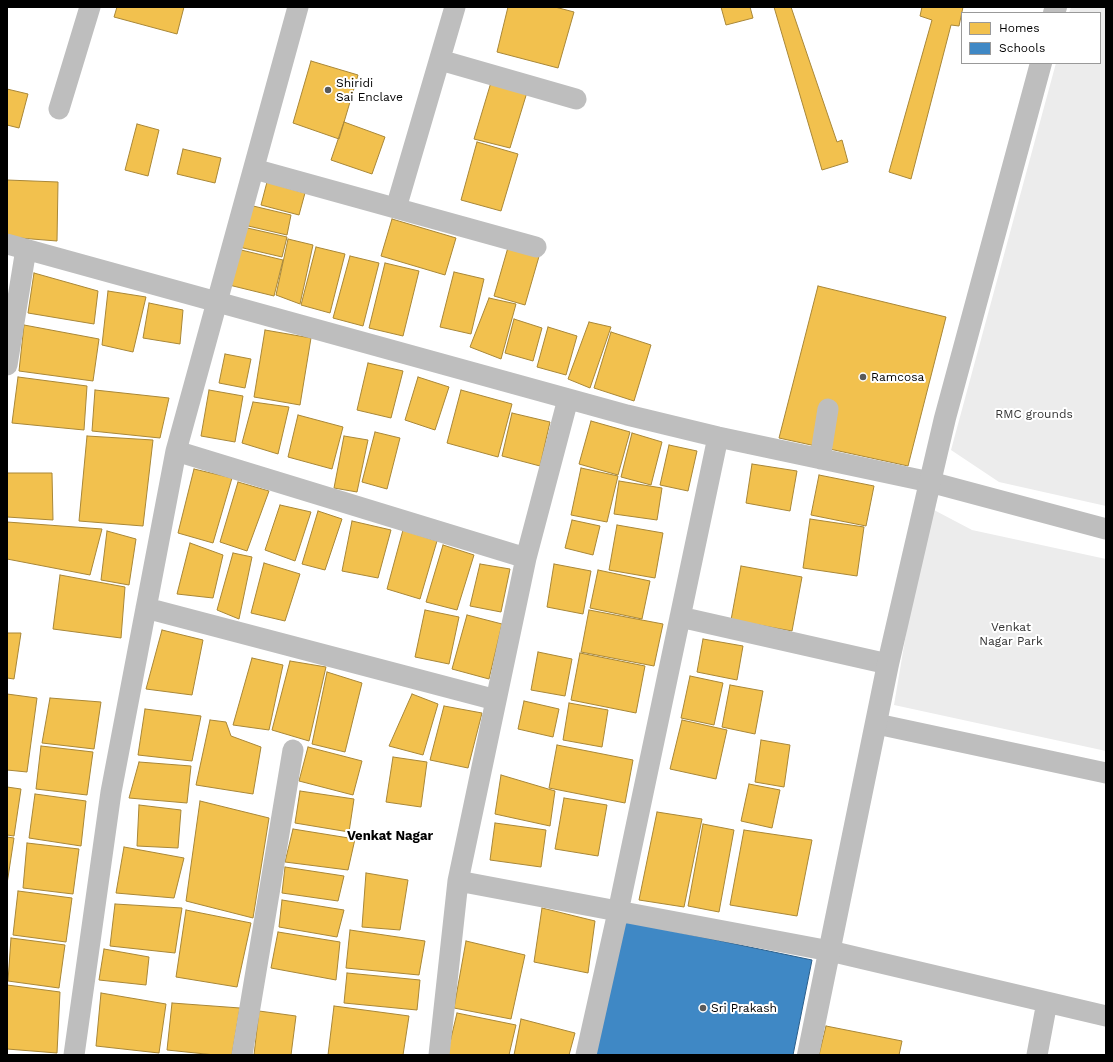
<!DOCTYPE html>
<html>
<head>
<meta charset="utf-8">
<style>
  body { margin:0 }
  #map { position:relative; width:1113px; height:1062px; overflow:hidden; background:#fff; font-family:"Work Sans",sans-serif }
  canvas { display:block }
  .frame { position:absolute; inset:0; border:8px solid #000; pointer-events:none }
  .legend { position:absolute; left:961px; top:12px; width:140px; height:52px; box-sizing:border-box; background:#fff; border:1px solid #999; margin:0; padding:5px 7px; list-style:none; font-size:12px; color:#000 }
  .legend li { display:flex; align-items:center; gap:8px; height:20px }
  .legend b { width:20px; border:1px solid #999 }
</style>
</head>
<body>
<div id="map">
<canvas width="1113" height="1062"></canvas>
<div class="frame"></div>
<ul class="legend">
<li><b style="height:11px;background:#f2c14e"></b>Homes</li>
<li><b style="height:11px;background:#3f88c5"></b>Schools</li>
</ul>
</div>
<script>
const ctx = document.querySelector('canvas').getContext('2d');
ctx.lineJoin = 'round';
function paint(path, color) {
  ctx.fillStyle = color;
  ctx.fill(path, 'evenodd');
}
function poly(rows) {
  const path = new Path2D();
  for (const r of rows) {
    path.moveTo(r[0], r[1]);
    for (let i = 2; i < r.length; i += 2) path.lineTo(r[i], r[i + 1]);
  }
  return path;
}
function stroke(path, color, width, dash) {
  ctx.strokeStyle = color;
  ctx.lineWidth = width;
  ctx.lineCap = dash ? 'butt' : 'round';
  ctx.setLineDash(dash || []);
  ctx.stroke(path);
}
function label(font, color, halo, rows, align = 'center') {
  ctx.font = font + ' "Work Sans",sans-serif';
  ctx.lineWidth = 4;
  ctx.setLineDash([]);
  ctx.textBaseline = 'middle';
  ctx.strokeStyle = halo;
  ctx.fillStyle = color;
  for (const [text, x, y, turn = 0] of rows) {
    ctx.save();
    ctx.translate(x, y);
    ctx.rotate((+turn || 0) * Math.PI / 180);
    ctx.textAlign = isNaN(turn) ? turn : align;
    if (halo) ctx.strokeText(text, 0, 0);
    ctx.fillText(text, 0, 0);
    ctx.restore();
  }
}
paint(poly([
  [1071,7,1106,7,1106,506,999,482,951,450,1056,63,1100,63,1100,13,1069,13],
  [934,510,972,530,1106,559,1106,751,894,705,907,628]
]), '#ececec');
const homes = poly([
  [117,7,184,7,177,34,114,17,117,7],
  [508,7,555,7,574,12,558,68,497,52,508,7],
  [721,7,750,7,753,18,726,25,721,7],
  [774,7,791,7,837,142,842,140,848,162,822,170,774,7],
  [922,7,963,7,959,26,951,25,911,179,889,172,932,20,920,16,922,7],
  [311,61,358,75,339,139,293,123,311,61],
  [492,79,528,89,510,148,474,139,492,79],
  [7,89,28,94,19,128,7,125,7,89],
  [344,122,385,137,372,174,331,160,344,122],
  [137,124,159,130,148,176,125,170,137,124],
  [477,142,518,154,501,211,461,200,477,142],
  [183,149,221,158,215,183,177,174,183,149],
  [7,180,58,182,57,241,7,237,7,180],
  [267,182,305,193,299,215,261,205,267,182],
  [249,205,291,215,287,235,244,225,249,205],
  [392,219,456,238,445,275,381,256,392,219],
  [243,227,287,237,282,257,239,247,243,227],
  [288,239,313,245,300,304,276,295,288,239],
  [509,244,540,253,525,305,494,296,509,244],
  [316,247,345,254,330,313,301,305,316,247],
  [237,249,283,260,274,296,229,285,237,249],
  [350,256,379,263,363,326,333,318,350,256],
  [385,263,419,271,403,336,369,328,385,263],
  [454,272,484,279,471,334,440,327,454,272],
  [34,273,98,291,94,324,28,313,34,273],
  [818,286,946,317,908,466,779,438,818,286],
  [108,291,146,297,133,352,102,345,108,291],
  [489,298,516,304,501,359,470,347,489,298],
  [149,303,183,310,180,344,143,338,149,303],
  [514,319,542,328,533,361,505,353,514,319],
  [589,322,611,327,590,388,568,379,589,322],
  [24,325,99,339,93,381,19,371,24,325],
  [548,327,577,336,566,375,537,367,548,327],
  [265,330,311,338,300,405,254,397,265,330],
  [611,332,651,345,634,401,594,388,611,332],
  [225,354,251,359,245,388,219,383,225,354],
  [368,363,403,371,391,418,357,410,368,363],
  [18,377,87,386,84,430,12,423,18,377],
  [418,377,449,387,435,430,405,420,418,377],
  [95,390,169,398,160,438,92,431,95,390],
  [209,390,243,396,235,442,201,436,209,390],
  [461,390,512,404,498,457,447,443,461,390],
  [253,402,289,407,278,454,242,443,253,402],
  [512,413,550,422,540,466,502,456,512,413],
  [298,415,343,427,332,469,288,457,298,415],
  [591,421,630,432,618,475,579,464,591,421],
  [375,432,400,438,387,489,362,482,375,432],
  [632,433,662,442,651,485,621,477,632,433],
  [87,436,153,440,143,526,79,521,87,436],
  [344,436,368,440,357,492,334,488,344,436],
  [669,445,697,451,688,491,660,485,669,445],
  [752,464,797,471,790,511,746,503,752,464],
  [581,468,618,476,607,522,571,515,581,468],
  [194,469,232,478,213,543,178,533,194,469],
  [7,473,52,473,53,520,7,517,7,473],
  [819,475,874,486,866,526,811,515,819,475],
  [619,481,662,488,657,520,614,514,619,481],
  [238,482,269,491,247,551,220,542,238,482],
  [280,505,311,512,295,561,265,550,280,505],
  [318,511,342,519,325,570,302,564,318,511],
  [810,519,864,527,857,576,803,568,810,519],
  [572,520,600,526,593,555,565,548,572,520],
  [352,521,391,530,378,578,342,571,352,521],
  [7,522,102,529,90,575,7,559,7,522],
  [617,525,663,533,655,578,609,570,617,525],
  [403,530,437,541,420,599,387,589,403,530],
  [107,531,136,539,129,585,101,580,107,531],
  [190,543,223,555,213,598,177,594,190,543],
  [443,545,474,555,457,610,426,602,443,545],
  [233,553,252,557,239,619,217,610,233,553],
  [264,563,300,574,285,621,251,613,264,563],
  [480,564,510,569,501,612,470,606,480,564],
  [554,564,591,571,583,614,547,607,554,564],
  [741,566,802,577,792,631,731,620,741,566],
  [598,570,650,581,642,619,590,608,598,570],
  [60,575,125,587,121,638,53,629,60,575],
  [425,610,459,617,449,664,415,657,425,610],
  [589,610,663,624,654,666,581,652,589,610],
  [467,615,502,624,489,679,452,669,467,615],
  [162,630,203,640,192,695,146,689,162,630],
  [7,633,21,633,14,679,7,678,7,633],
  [703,639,743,646,737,680,697,672,703,639],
  [538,652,572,659,565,696,531,690,538,652],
  [580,653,645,666,636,713,571,700,580,653],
  [252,658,283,665,269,730,233,725,252,658],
  [290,661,326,667,309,741,272,730,290,661],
  [327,672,362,683,345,752,312,744,327,672],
  [690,676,723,683,714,725,681,718,690,676],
  [730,685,763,691,755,734,722,727,730,685],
  [7,694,37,698,27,772,7,770,7,694],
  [412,694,438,704,423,755,389,746,412,694],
  [50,698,101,702,94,749,42,743,50,698],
  [524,701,559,709,553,737,518,729,524,701],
  [569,703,608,710,602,747,563,740,569,703],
  [444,706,482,713,468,768,430,760,444,706],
  [145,709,201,716,192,761,138,755,145,709],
  [210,720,226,722,231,736,261,747,253,794,196,785,210,720],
  [682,720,727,730,716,779,670,769,682,720],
  [761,740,790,745,784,787,755,782,761,740],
  [557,745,633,760,625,803,549,788,557,745],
  [41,746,93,752,87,795,36,789,41,746],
  [308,747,362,761,353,795,299,781,308,747],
  [393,757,427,762,421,807,386,802,393,757],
  [139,762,191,766,187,803,129,798,139,762],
  [501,775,555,791,550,826,495,814,501,775],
  [749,784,780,790,772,828,741,821,749,784],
  [7,787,21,789,14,836,7,835,7,787],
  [300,791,354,799,349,832,295,823,300,791],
  [35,794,86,801,81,846,29,838,35,794],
  [564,798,607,805,598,856,555,849,564,798],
  [200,801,269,818,253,918,186,901,200,801],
  [139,805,181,810,178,848,137,846,139,805],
  [657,812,702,819,684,907,639,900,657,812],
  [495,823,546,830,541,867,490,860,495,823],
  [703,824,734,830,719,912,688,906,703,824],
  [293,829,355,839,348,870,285,862,293,829],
  [744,830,812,840,797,916,730,905,744,830],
  [7,837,14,838,7,884,7,837],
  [27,843,79,849,73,894,23,888,27,843],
  [124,847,184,858,174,898,116,893,124,847],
  [285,867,344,876,338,901,282,893,285,867],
  [366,873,408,880,400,930,362,927,366,873],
  [18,891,72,898,66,942,13,935,18,891],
  [282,900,344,910,337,937,279,927,282,900],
  [115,904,182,908,175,953,110,946,115,904],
  [542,908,595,921,588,973,534,962,542,908],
  [186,910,251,923,237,987,176,977,186,910],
  [350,930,425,941,419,975,346,968,350,930],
  [278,932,340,942,336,980,271,968,278,932],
  [11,938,65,945,59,988,8,981,11,938],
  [466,941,525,955,511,1019,454,1008,466,941],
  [104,949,149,957,146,985,99,980,104,949],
  [347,973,420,980,417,1010,344,1003,347,973],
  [7,985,60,992,57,1053,7,1049,7,985],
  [101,993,166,1004,159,1053,96,1046,101,993],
  [172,1003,240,1008,232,1055,215,1055,167,1050,172,1003],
  [334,1006,409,1016,403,1055,328,1055,334,1006],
  [259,1011,296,1016,291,1055,254,1055,259,1011],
  [457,1013,516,1025,509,1055,447,1055,457,1013],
  [521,1019,575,1033,569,1055,514,1055,521,1019],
  [826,1026,902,1041,899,1055,819,1055,826,1026]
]);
paint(homes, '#f2c14e');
stroke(homes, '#a98737', 1);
const schools = poly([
  [625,921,812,960,793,1055,593,1055,625,921]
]);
paint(schools, '#3f88c5');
stroke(schools, '#2c5f8a', 1);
stroke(poly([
  [440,60,576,99],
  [59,109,90,7],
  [254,169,536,247],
  [396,208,455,7],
  [7,244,627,415,718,437,930,482,1106,529],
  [7,365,26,249],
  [176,451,526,558,458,881],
  [820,459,828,409],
  [526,558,568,399],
  [146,608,496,700],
  [680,617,888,664],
  [877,724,1106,773],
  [74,1055,111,792,176,451,298,7],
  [242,1055,293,750],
  [439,1055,458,881,830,951,1106,1016],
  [586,1055,618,912,718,437],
  [1037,1055,1047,1002]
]), '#bebebe', 21);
stroke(poly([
  [1054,13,1056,7],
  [808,1055,888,664,930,482,945,418,1041,63]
]), '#bebebe', 22);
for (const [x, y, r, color] of [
  [328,90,4,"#595959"],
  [863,377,4,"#595959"],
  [703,1008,4,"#595959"]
]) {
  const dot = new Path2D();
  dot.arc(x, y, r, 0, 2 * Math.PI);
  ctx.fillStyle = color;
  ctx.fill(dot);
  stroke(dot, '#fff', 1.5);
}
label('12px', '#000', '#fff', [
  ["Shiridi",336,83],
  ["Sai Enclave",336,97],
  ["Ramcosa",871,377],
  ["Sri Prakash",711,1008]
], 'left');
label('12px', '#333', '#fff', [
  ["RMC grounds",1034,414],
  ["Venkat",1011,627],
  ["Nagar Park",1011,641]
]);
label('bold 13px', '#000', '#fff', [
  ["Venkat Nagar",390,836]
]);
</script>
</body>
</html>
